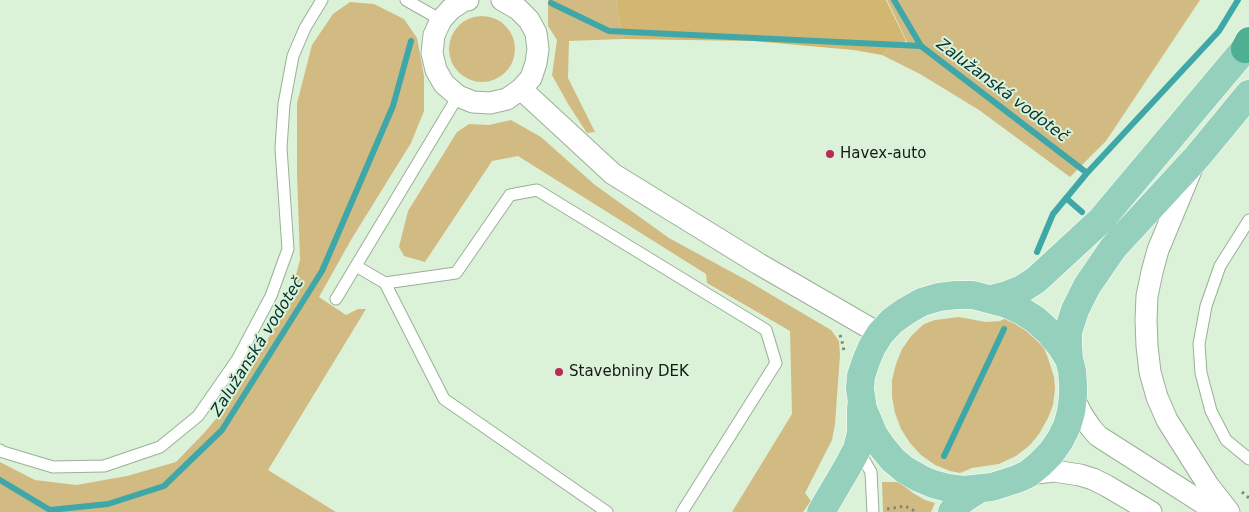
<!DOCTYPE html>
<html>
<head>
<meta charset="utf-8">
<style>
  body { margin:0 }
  canvas { display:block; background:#dbf2d9 }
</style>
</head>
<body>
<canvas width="1249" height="512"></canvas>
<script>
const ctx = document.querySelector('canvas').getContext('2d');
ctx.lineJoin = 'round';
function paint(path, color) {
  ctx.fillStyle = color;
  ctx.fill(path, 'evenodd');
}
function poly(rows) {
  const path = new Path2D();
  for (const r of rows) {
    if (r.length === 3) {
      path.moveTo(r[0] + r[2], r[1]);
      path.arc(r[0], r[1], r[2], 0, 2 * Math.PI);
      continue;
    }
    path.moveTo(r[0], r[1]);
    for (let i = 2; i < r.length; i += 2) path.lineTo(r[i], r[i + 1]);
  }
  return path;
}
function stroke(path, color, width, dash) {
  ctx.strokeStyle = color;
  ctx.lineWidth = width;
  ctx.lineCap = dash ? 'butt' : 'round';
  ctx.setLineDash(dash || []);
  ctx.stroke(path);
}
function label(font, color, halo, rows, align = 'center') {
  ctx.font = font + ' "DejaVu Sans",sans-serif';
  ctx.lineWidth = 4;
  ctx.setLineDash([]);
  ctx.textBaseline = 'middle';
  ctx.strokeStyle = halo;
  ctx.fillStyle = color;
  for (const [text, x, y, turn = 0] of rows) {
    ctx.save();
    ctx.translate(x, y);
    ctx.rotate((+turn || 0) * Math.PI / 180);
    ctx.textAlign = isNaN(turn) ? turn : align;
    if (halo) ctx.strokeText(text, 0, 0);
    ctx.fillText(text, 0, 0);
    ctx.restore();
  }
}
paint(poly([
  [548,0,616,0,623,39,569,41,568,78,595,132,587,133,568,104,552,75,557,40,548,26],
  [887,0,1200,0,1106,141,1070,177,979,110,920,74,882,55,889,48,907,42],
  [350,2,374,4,404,19,417,38,424,76,424,111,411,143,351,240,319,297,346,315,358,309,366,309,268,470,336,512,0,512,0,462,35,480,76,485,127,476,176,462,204,433,220,414,246,378,289,301,300,260,297,174,297,103,312,45,333,14],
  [482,49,33],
  [511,120,541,137,595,185,669,238,748,281,831,330,839,341,840,355,835,424,832,440,805,493,811,501,803,512,732,512,792,414,790,331,707,283,706,274,518,156,492,161,425,262,404,256,399,247,408,211,457,132,469,124,489,125],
  [1014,314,1042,343,1048,358,1054,377,1055,389,1053,405,1048,418,1039,434,1030,445,1016,456,999,464,972,468,960,473,950,471,935,465,921,455,910,443,901,429,895,413,892,397,892,380,896,364,902,349,912,335,924,324,935,320,959,317,986,322,1000,321],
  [882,482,899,482,913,493,925,500,935,503,931,512,883,512]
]), '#d2bb83');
paint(poly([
  [616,0,886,0,906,41,889,48,882,55,854,50,753,41,623,39]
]), '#d2b671');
stroke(poly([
  [894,0,921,46],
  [551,3,609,31,921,46,1087,173,1219,31,1238,0],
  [1066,198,1082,212],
  [1037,252,1053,214,1087,173],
  [944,456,1004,329],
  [0,480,50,510,108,504,164,486,222,430,322,271,393,106,411,41]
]), '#40a7a8', 6);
const lane = poly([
  [406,0,441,20],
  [1249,220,1220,266,1206,306,1199,344,1201,373,1211,411,1226,440,1249,459],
  [356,266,385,283,444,399,607,512],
  [385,283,456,273,510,195,537,190,766,330,776,363,682,512],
  [336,299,458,96],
  [0,450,3,452,53,467,104,466,160,447,198,416,237,360,271,296,288,249,281,148,284,104,293,56,305,28,322,0],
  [858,450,871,472,873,512]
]);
const street = poly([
  [468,0,463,1,451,9,441,20,434,35,432,53,436,70,444,84,458,96,473,102,490,103,507,99,521,89,531,78,536,63,538,49,536,33,529,20,518,9,502,0],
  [521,89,613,174,759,264,880,334],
  [1192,168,1158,250,1152,272,1147,296,1146,320,1147,346,1150,372,1157,397,1167,420,1208,485,1229,512],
  [1073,396,1081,413,1091,428,1098,436,1217,512],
  [1028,474,1054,471,1080,475,1093,479,1107,486,1151,512]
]);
const primary = poly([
  [991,299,1007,295,1022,289,1036,280,1101,220,1249,44],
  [1069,359,1060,345,1049,332,1036,320,1022,311,1007,304,973,295,956,295,939,297,922,302,906,311,892,321,880,334,872,347,866,361,861,376,860,389,863,409,874,435,883,448,893,460,905,470,919,478,933,484,948,488,964,490,992,487,1017,479,1028,474,1040,464,1051,453,1060,440,1067,426,1071,412,1073,396,1073,384,1072,371,1069,359,1068,346,1068,332,1075,310,1087,286,1113,248,1197,157,1249,94],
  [821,512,848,466,857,449,861,433,861,408],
  [952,512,962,500,979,489]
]);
const highway = poly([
  [1245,49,1249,41]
]);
stroke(lane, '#9ab098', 13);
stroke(street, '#9ab098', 23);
stroke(primary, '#fff', 29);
stroke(highway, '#fff', 29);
stroke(poly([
  [840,335,842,341,844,351],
  [1242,492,1249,498],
  [887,509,905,506,917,512]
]), '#7a8a79', 3, [2.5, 4]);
stroke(lane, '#fff', 11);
stroke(street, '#fff', 21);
stroke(primary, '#95d0bc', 28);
stroke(highway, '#4eb090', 28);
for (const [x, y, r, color] of [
  [830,154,5,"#b92a57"],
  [559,372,5,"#b92a57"]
]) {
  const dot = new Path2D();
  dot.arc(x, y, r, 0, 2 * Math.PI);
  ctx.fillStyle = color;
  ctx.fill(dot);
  stroke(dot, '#dbf2d9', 2);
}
label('15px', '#131b12', '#dbf2d9', [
  ["Havex-auto",840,154],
  ["Stavebniny DEK",569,372]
], 'left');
label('italic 16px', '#003232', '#dbf2d9', [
  ["Zalužanská vodoteč",1002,91,37],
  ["Zalužanská vodoteč",258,347,-58]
]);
</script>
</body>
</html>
